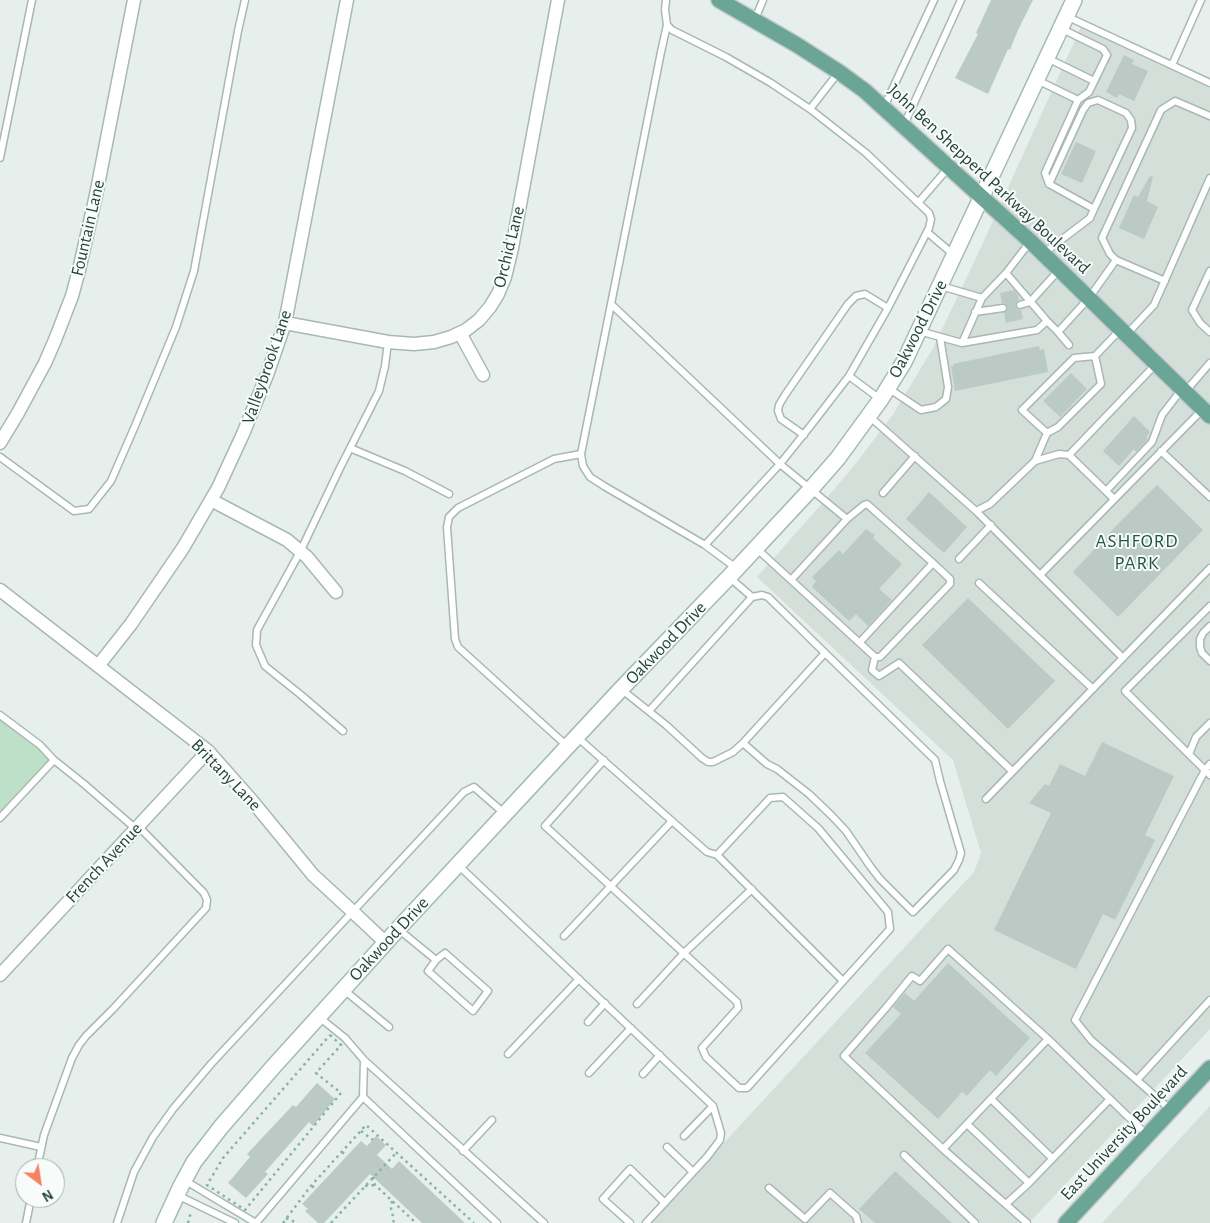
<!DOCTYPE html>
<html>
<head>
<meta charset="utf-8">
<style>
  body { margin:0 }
  #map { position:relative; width:1210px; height:1223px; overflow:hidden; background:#e6efeb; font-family:"Alegreya Sans",sans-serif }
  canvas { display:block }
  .north { position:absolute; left:15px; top:1158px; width:50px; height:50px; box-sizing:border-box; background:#f7fbf9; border:1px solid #a3b1ad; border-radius:50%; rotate:149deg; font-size:14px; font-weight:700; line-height:20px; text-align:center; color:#24423a }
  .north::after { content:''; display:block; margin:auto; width:18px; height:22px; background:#f4845f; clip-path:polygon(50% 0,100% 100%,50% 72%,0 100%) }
</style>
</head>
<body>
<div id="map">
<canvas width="1210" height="1223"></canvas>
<div class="north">N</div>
</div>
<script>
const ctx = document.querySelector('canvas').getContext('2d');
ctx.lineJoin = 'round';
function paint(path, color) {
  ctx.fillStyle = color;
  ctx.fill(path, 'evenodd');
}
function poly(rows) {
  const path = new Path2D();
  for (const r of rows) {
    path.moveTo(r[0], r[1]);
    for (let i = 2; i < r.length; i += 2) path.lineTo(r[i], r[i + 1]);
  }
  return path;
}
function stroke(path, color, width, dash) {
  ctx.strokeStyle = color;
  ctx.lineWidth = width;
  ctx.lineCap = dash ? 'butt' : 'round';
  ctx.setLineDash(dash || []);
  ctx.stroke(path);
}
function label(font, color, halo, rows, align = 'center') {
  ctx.font = font + ' "Alegreya Sans",sans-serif';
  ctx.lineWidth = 4;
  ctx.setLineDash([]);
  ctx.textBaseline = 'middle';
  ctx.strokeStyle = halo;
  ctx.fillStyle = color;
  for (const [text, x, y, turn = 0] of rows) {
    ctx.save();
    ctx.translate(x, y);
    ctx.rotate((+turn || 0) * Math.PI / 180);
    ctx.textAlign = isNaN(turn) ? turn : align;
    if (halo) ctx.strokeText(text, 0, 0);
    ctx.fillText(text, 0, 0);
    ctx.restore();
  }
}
paint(poly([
  [1081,27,1210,87,1210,1029,1029,1223,650,1223,974,872,981,853,953,760,757,577,819,507,853,467,892,416,933,348,976,258],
  [1210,1106,1210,1223,1102,1223]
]), '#d4dfda');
paint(poly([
  [0,716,57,758,0,819]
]), '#bfe0c8');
paint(poly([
  [991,0,1033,0,1018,30,1010,50,1008,49,988,94,955,78,978,34,976,33],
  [1124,55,1134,60,1132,64,1148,71,1134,101,1119,94,1117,98,1106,92],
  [1076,142,1096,151,1082,183,1061,174],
  [1150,176,1153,177,1147,201,1158,207,1144,239,1119,228,1134,195,1138,197],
  [1014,290,1018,295,1019,300,1016,302,1015,307,1018,310,1021,310,1023,319,1006,323,1004,313,1007,310,1008,307,1005,304,1002,303,1000,293],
  [1039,346,1040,350,1044,349,1048,372,955,391,951,366,954,366,953,364],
  [1071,373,1087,389,1060,417,1043,401],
  [1134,416,1150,432,1146,438,1148,439,1136,452,1134,449,1119,466,1103,451],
  [1157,485,1203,530,1118,617,1073,572,1119,523],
  [929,492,967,527,944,553,906,519],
  [866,529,875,535,873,538,902,564,879,589,892,600,868,626,856,614,849,621,812,587,816,581,812,577,839,550,843,554],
  [968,598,1055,681,1008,729,922,645],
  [1102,742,1174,776,1145,835,1155,840,1115,920,1103,914,1076,969,994,930,1051,813,1029,803,1045,784,1049,786,1060,764,1085,776],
  [948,963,1030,1038,996,1076,990,1070,967,1096,962,1092,938,1119,865,1053,901,1014,893,1007,905,993,914,1001],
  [317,1083,335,1099,313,1126,309,1122,265,1172,268,1174,246,1198,228,1183,250,1157,247,1154,293,1105,296,1107],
  [376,1136,386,1145,377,1155,392,1169,399,1161,465,1223,422,1223,370,1174,324,1223,318,1223,305,1211,308,1209,302,1204,361,1141,367,1146],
  [895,1171,952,1223,875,1223,859,1209]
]), '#bbcac4');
const lane = poly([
  [666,0,665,10,667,25,672,30,726,57,771,83,810,109,866,153,929,213,931,219,929,228,888,308,849,376,812,424,780,464,705,545,736,568],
  [1066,16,1210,83],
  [755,19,763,0],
  [667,25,661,52,611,304,780,464,847,519],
  [1062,29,1103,49,1107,55,1089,92,1078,100],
  [1047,58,1094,81],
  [1172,65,1201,0],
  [1037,80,1078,100,1045,173,1049,184,1094,209,1132,128,1131,120,1126,113,1098,100,1088,103,1083,110,1049,184],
  [884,107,934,0],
  [810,109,838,73],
  [904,125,961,0],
  [0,158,32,0],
  [918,203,949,167],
  [927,232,954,255],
  [1044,253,1090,218,1094,209],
  [1116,260,1165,281],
  [1210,271,1192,310,1200,323,1210,332],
  [1006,273,1030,242],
  [941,286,982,298,1006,273,1047,321,1058,332],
  [982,298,962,343,1037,330,1047,321],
  [611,304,581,454,583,466,590,477,604,486,705,545],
  [1020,305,1030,302,1059,270],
  [975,312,1003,308],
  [919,331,962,343],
  [1126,335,1154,305,1210,178],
  [1069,345,1058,332,1089,298,1116,260,1110,254,1102,238,1161,110,1175,101,1210,116],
  [849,376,880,399],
  [888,388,921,410,936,407,946,399,948,387,940,337],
  [1185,392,1210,363],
  [869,416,976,511,990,504,1035,461,1059,454,1069,455,1114,499],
  [1047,433,1022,410,1074,358,1095,356,1121,329],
  [804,435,781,419,778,411,779,405,785,395,848,304,856,296,865,294,888,308],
  [350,448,405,471,449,494],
  [1161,451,1210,497],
  [1069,455,1156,364],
  [0,457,74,511,89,509,111,481,135,426,176,327,194,271,238,31,245,0],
  [1035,461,1047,433,1058,427,1101,384,1095,356],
  [1106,491,1152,442,1162,415,1182,389],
  [883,493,915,456],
  [976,511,1123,658],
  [756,548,791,580,847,519,864,505,867,504,933,563],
  [959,559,991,525],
  [1040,575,1202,410],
  [729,577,752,597,762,595,768,597,825,653],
  [791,580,875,657,880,657,950,584,950,579,933,563,860,642],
  [979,583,1093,689],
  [1210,606,1125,691,1210,775],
  [1210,626,1203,633,1200,639,1200,647,1202,653,1210,661],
  [875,657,872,670,879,676,899,663,1012,771],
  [621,689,666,725,702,758,708,762,713,762,733,752,743,743,825,653,935,760,940,781,961,853,959,860,954,870,913,912,880,879,870,866,846,831,832,816,809,794,777,769,767,764,743,743],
  [649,711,752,597],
  [0,715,40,745,54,760],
  [343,731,301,695,265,666,256,645,257,630,300,552,340,468,379,391,385,366,388,342],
  [577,737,707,852,717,855,770,798,783,797,818,828,888,912,890,929,747,1088,739,1088,706,1057,702,1048,738,1008,737,1002,545,826,604,760],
  [567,746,458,647,455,639,447,527,449,517,458,508,554,459,581,454],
  [1189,754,1196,737,1210,723],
  [986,799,1210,568],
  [0,818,54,760,84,784,136,829],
  [717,855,843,981],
  [458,865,713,1106,721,1133,720,1140,707,1157,646,1223],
  [398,929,436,960,428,971,473,1011,488,991,445,953,436,960],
  [564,936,672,821],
  [344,990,389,1027],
  [637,1004,684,953,752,889],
  [319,1017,345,1038,364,1060,544,1223],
  [588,1022,605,1003],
  [508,1054,579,979],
  [589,1073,631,1028],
  [643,1074,660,1055],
  [1137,1080,1210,1000],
  [363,1097,364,1060],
  [991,1099,1052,1158],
  [1171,1110,1091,1040,1075,1020,1205,770,1210,764],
  [967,1124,1029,1183],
  [684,1136,713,1106],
  [0,1138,41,1147],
  [667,1147,693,1172],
  [943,1149,1048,1039],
  [463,1151,492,1120],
  [904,1155,975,1223],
  [37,1168,44,1135,72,1058,79,1045,86,1036,113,1009,206,908,207,900,204,893,138,826],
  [184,1180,256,1223],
  [769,1188,805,1219,830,1193,856,1216,858,1223],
  [177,1195,235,1223],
  [1006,1204,1029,1183,1110,1099],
  [26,1223,31,1198],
  [117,1223,134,1172,153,1137,173,1109,211,1064,464,792,474,787,505,814],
  [256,1223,363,1097,497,1223],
  [630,1223,603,1199,630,1169,665,1203],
  [1027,1223,943,1149,844,1056,885,1009,912,976,920,981,948,949,1048,1039,1147,1135]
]);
const street = poly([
  [285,323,388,342,414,344,434,342,451,337,466,330,479,320,490,307,498,294,505,277,512,248,558,0],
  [460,333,483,375],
  [0,443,18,413,45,363,55,340,72,296,79,270,96,195,134,0],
  [211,500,287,540,307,557,336,592],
  [0,590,208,751,253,802,313,875,352,911,386,943],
  [98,666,131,624,183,548,218,488,243,434,267,375,285,323,347,0],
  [0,975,208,751]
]);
const secondary = poly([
  [164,1223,181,1186,194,1162,221,1127,274,1066,398,929,621,689,729,577,811,489,838,458,881,399,904,362,1074,0]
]);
const primary = poly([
  [719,0,797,45,839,72,865,91,1030,241,1210,416],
  [1066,1223,1210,1068]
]);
stroke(lane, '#a8b8b2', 9);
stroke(street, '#a8b8b2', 15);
stroke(secondary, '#a4bbb3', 18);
stroke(primary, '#c2cac8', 18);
stroke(poly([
  [330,1035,341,1045,316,1073,341,1093,245,1210,207,1185,223,1158,330,1035],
  [361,1131,373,1140],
  [342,1152,347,1156],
  [373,1177,375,1185,416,1223],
  [312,1186,316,1189],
  [365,1186,375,1185],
  [392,1201,391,1209,394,1220,393,1223],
  [286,1218,297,1223],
  [188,1223,191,1212],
  [283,1223,310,1187,366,1125,474,1223],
  [331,1223,396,1153]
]), '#86b3a5', 2.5, [2.5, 4]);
stroke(lane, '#fff', 6);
stroke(street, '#fff', 12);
stroke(secondary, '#fff', 15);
stroke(primary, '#6aa596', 15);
label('18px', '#24423a', '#f7fbf9', [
  ["John Ben Shepperd Parkway Boulevard",989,179,43],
  ["Fountain Lane",88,228,-77],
  ["Orchid Lane",509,247,-76],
  ["Oakwood Drive",918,329,-63],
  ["Valleybrook Lane",267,367,-71],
  ["Oakwood Drive",666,643,-46],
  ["Brittany Lane",226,775,46],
  ["French Avenue",104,863,-47],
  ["Oakwood Drive",389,939,-47],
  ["East University Boulevard",1124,1133,-47]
]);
ctx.letterSpacing = '1px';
label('19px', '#1f5548', '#f7fbf9', [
  ["ASHFORD",1137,541],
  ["PARK",1137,563]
]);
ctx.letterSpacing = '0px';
</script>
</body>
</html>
